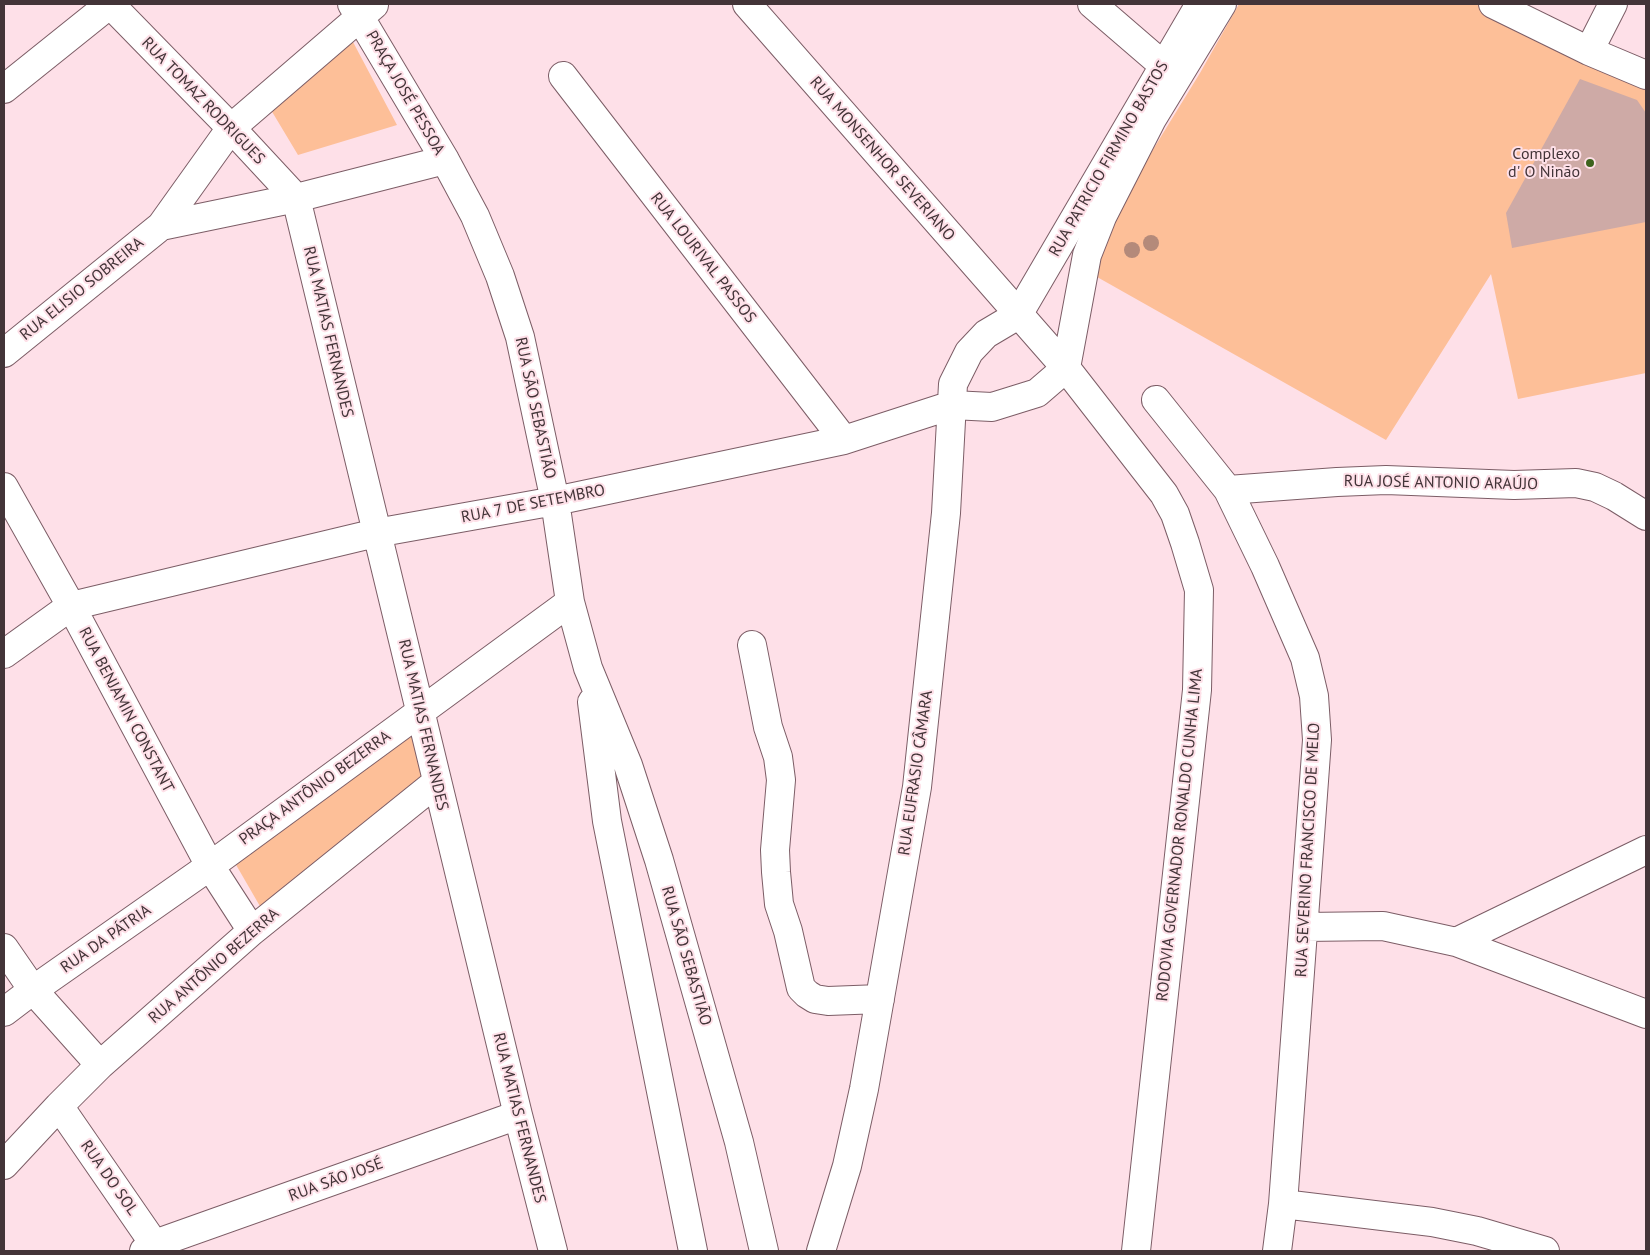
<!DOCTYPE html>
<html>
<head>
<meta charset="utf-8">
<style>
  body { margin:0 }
  #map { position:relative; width:1650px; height:1255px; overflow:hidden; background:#fee0e8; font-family:"PT Sans",sans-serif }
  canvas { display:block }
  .frame { position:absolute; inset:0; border:5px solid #433438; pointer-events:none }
</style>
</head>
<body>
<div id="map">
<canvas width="1650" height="1255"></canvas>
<div class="frame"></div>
</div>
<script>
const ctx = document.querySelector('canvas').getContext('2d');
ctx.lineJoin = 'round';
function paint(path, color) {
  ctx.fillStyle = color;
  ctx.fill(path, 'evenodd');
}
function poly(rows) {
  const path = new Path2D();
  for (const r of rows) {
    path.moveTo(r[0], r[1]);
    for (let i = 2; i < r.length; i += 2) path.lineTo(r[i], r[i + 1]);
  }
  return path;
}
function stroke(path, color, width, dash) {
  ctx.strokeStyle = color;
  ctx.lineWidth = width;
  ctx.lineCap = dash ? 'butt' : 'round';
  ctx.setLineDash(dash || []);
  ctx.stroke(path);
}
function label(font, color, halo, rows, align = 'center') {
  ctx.font = font + ' "PT Sans",sans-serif';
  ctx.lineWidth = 4;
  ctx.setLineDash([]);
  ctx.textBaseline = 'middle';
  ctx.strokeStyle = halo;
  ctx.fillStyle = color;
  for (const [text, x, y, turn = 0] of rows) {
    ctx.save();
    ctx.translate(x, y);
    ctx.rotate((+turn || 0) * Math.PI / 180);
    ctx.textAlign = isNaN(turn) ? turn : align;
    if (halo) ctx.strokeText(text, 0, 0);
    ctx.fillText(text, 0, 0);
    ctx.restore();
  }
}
paint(poly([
  [1239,4,1478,4,1550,41,1646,78,1646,373,1518,399,1491,274,1386,440,1090,273,1094,262,1146,161,1200,73],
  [353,42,397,125,298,155,271,110],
  [413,730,426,782,261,908,235,863]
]), '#fdbf98');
paint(poly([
  [1580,79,1637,100,1646,113,1646,222,1512,248,1506,213]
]), '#ceaaa6');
const minor = poly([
  [110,4,231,128,296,198,518,1115,553,1251],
  [352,4,445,160,475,216,500,276,520,337,555,501,570,602,588,668,628,765,659,860,739,1142,764,1251],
  [1092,4,1164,66],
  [1493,4,1589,51,1646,75],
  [1589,51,1613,4],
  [563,76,844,440],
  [161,226,296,198,445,160],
  [4,353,161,226,231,128,374,5],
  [1156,400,1228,490,1265,566,1305,658,1314,696,1317,740,1283,1204,1277,1251],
  [4,487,71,606,210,866,252,931],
  [1228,490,1337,482,1386,480,1514,485,1576,483,1595,487,1614,496,1646,516],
  [752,645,768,727,778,757,781,780,775,850,776,872,779,904,788,931,801,988,807,994,815,999,828,1001,880,999],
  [4,654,71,606,376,533,555,501,844,440,952,405,992,407,1037,393,1066,368],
  [592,702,607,821,693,1251],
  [1304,927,1383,926,1456,942,1646,1014],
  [1456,942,1646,850],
  [4,948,33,990,100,1065],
  [4,1012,33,990,210,866,570,602],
  [59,1106,159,1251],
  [4,1165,59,1106,100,1065,252,931,437,782],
  [1283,1204,1432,1222,1477,1231,1545,1251],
  [144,1251,155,1244,518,1115],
  [821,1251,847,1166,864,1089,917,787,946,513,953,384,969,352,986,334,1018,315,1200,4]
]);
const major = poly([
  [747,4,1066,368,1164,494,1175,514,1185,543,1199,590,1197,690,1136,1251],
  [4,89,110,4],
  [1066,368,1087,255,1102,217,1152,119,1222,4]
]);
stroke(minor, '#7c5d66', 30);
stroke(major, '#7c5d66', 30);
stroke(minor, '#fff', 28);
stroke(major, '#fff', 28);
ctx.fillStyle = '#b48a7a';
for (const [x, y] of [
  [1151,243],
  [1132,250]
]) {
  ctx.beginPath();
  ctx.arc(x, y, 8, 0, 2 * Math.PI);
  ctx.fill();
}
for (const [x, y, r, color] of [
  [1590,163,5,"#3d631d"]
]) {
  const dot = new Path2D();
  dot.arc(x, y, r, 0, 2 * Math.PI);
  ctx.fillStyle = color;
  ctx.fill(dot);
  stroke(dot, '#fee0e8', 2);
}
label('16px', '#433438', '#fee0e8', [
  ["PRAÇA JOSÉ PESSOA",405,93,60],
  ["RUA TOMAZ RODRIGUES",203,101,46],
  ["RUA MONSENHOR SEVERIANO",882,159,49],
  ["RUA PATRICIO FIRMINO BASTOS",1109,159,-60],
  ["RUA LOURIVAL PASSOS",703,258,52],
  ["RUA ELISIO SOBREIRA",82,289,-39],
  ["RUA MATIAS FERNANDES",328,332,77],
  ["RUA SÃO SEBASTIÃO",535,408,78],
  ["RUA JOSÉ ANTONIO ARAÚJO",1441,483,1],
  ["RUA 7 DE SETEMBRO",533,504,-11],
  ["RUA BENJAMIN CONSTANT",126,710,62],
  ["RUA MATIAS FERNANDES",423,725,77],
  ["RUA EUFRASIO CÂMARA",916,773,-82],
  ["PRAÇA ANTÔNIO BEZERRA",315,788,-36],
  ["RODOVIA GOVERNADOR RONALDO CUNHA LIMA",1180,835,-84],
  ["RUA SEVERINO FRANCISCO DE MELO",1308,850,-87],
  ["RUA DA PÁTRIA",106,939,-35],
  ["RUA SÃO SEBASTIÃO",686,956,74],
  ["RUA ANTÔNIO BEZERRA",214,966,-41],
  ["RUA MATIAS FERNANDES",519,1118,76],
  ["RUA DO SOL",109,1178,55],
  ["RUA SÃO JOSÉ",336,1180,-20]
]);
label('16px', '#433438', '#fee0e8', [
  ["Complexo",1580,154],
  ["d' O Ninão",1580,172]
], 'right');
</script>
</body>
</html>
